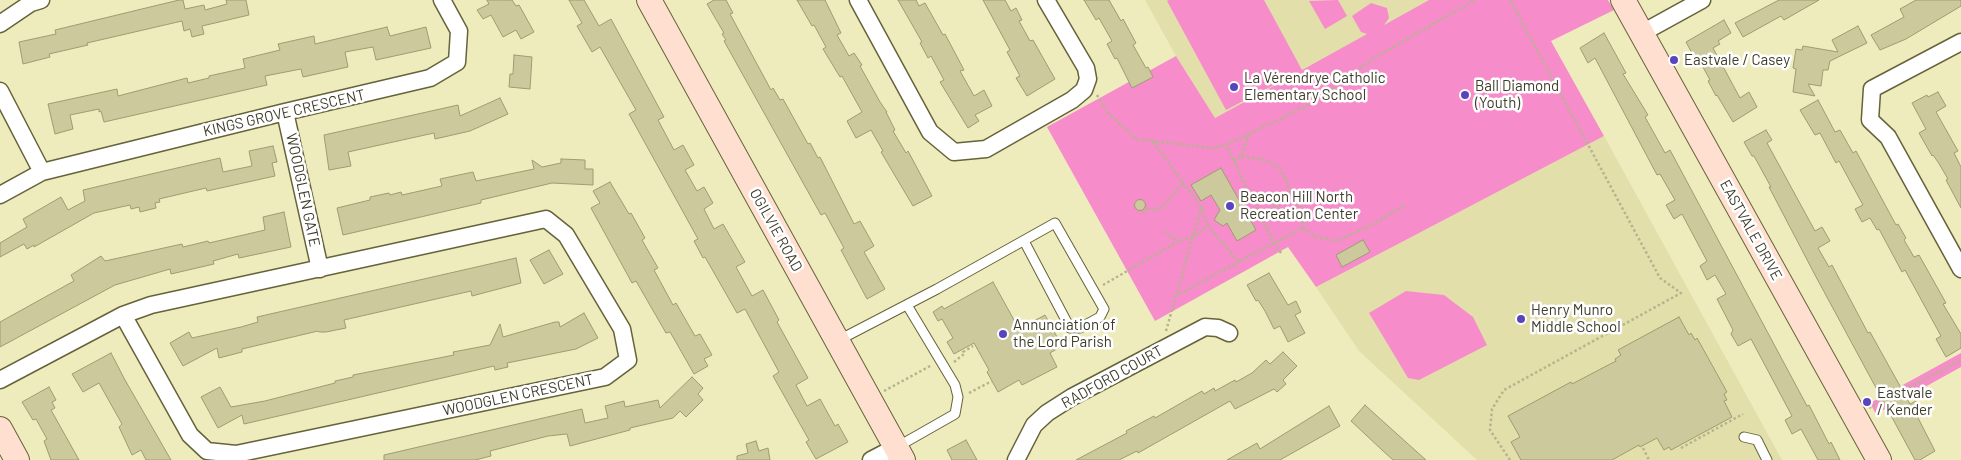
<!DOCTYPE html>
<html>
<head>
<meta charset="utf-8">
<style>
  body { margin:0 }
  canvas { display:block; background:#eeebbd }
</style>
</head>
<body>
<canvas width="1961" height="460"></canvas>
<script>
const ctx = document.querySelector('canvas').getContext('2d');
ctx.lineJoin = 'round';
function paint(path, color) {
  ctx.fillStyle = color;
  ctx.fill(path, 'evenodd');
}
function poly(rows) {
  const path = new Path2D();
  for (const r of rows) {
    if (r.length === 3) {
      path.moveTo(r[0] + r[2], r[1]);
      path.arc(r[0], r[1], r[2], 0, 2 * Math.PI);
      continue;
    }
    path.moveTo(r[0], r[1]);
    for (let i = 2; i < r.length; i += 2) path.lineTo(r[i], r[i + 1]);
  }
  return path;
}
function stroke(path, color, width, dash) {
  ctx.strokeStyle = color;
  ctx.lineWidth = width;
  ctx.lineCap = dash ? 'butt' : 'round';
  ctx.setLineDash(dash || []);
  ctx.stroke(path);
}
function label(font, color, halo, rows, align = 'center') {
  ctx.font = font + ' Barlow,sans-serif';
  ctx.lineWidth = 5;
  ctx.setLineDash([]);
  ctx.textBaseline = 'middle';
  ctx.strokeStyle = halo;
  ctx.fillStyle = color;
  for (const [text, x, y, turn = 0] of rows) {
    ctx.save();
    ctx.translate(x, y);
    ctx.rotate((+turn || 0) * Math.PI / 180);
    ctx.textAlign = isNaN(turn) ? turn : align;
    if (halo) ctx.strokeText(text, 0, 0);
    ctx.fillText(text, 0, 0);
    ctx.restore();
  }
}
paint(poly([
  [1145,0,1429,0,1215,118,1176,56],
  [1604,136,1782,460,1477,460,1359,351,1316,287]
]), '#e2dfaa');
paint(poly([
  [1169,0,1264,0,1302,70,1367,34,1361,32,1352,16,1371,3,1387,8,1389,18,1384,25,1429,0,1608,0,1614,10,1551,41,1604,136,1316,287,1288,247,1155,321,1047,127,1176,56,1215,118,1301,71,1226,110,1167,1],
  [1338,0,1347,16,1325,29,1309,1],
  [1406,291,1444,295,1473,317,1487,345,1419,380,1408,378,1369,313],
  [1961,353,1961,367,1876,414,1870,403]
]), '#f68cca');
const building = poly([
  [179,0,183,0,185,9,204,5,205,10,227,4,226,0,246,0,249,15,202,26,204,34,192,37,190,29,184,31,182,21,87,43,88,45,49,54,50,57,23,64,19,42,56,34,55,30,179,0],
  [487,0,512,0,516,6,519,5,534,32,521,39,516,30,503,37,491,15,483,19,477,10,489,4,487,0],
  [569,0,584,0,599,26,611,19,664,117,658,120,674,150,683,145,694,165,685,170,697,191,704,187,713,203,704,209,714,229,723,224,745,262,736,267,752,296,763,290,779,320,777,322,808,378,796,385,807,406,820,399,835,426,838,424,848,442,816,459,806,442,809,440,773,376,779,372,745,309,737,313,705,257,703,258,694,241,698,239,629,114,636,110,600,47,592,52,577,26,582,23,569,0],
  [714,0,726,0,733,13,730,14,771,90,773,88,780,100,783,99,808,144,810,143,818,158,820,157,854,224,860,221,874,246,864,252,885,289,867,299,841,250,844,248,825,213,821,215,724,41,726,40,722,34,724,33,707,4,714,0],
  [797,0,825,0,841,33,837,35,849,56,854,53,862,65,860,66,880,102,887,112,886,112,895,130,893,131,906,153,908,151,932,196,913,206,881,152,883,151,871,130,856,138,847,121,862,112,842,76,840,77,823,49,826,47,814,25,812,26,797,0],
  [898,0,916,0,919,6,925,3,943,35,945,34,964,70,960,71,974,96,984,90,992,106,975,115,979,121,968,128,940,82,944,80,931,56,928,58,920,43,922,42,898,0],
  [983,0,1005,0,1011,11,1016,8,1022,20,1019,21,1030,41,1033,40,1055,79,1027,96,1016,78,1020,76,1007,52,1010,50,983,0],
  [1084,0,1109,0,1121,21,1123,19,1136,43,1133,45,1146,68,1148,67,1153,77,1132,88,1117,58,1115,59,1107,44,1112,41,1099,18,1096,20,1084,0],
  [1779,0,1819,0,1784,20,1781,16,1743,37,1735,23,1779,0],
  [1916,0,1961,0,1961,6,1906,39,1880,50,1871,35,1904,17,1900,9,1916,0],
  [1724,20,1731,33,1718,41,1720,44,1713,48,1740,98,1749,92,1757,107,1733,122,1717,95,1716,96,1708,81,1710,80,1697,56,1694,57,1686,42,1724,20],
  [1858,26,1867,43,1830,61,1828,70,1823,70,1821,86,1808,84,1815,96,1793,92,1796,69,1793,68,1796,49,1802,50,1803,46,1838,52,1832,40,1858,26],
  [387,27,390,36,426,27,431,48,376,60,373,47,345,52,348,67,303,77,301,69,265,76,267,85,104,122,101,111,99,112,99,109,70,115,73,129,55,134,48,104,117,89,118,96,187,78,188,83,209,78,209,76,245,68,243,59,280,50,278,44,314,36,315,44,387,27],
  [1604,33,1626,73,1623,74,1648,115,1645,117,1665,153,1670,150,1807,406,1809,405,1829,444,1831,442,1840,460,1818,460,1801,429,1792,434,1785,420,1792,416,1751,339,1738,346,1731,334,1733,330,1717,299,1726,294,1715,275,1707,280,1700,266,1707,261,1682,214,1674,219,1666,205,1675,200,1660,174,1657,175,1595,58,1588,63,1580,48,1604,33],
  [514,55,532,57,530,89,509,87,510,74,513,74,514,55],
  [1938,92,1946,106,1936,112,1958,151,1954,153,1961,167,1961,208,1946,180,1948,179,1938,162,1933,155,1932,156,1919,133,1926,129,1912,103,1927,95,1928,97,1938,92],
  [500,98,508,114,470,131,435,139,434,133,348,152,351,166,329,170,324,135,458,105,460,116,500,98],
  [1818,100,1835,132,1840,130,1853,153,1856,151,1896,225,1898,224,1906,238,1904,240,1914,257,1919,255,1946,303,1943,304,1961,334,1961,348,1946,357,1936,339,1941,336,1905,270,1902,272,1879,229,1877,230,1870,218,1862,222,1855,209,1863,205,1839,161,1836,163,1820,133,1815,135,1800,110,1818,100],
  [1766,130,1772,140,1767,143,1815,231,1822,227,1830,241,1818,248,1829,267,1832,265,1868,333,1870,332,1910,404,1916,401,1923,413,1917,416,1935,451,1920,460,1915,460,1815,275,1769,187,1771,187,1754,156,1752,156,1744,142,1766,130],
  [273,146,277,162,272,163,275,176,207,191,206,188,159,199,160,202,155,203,156,208,140,212,139,207,131,209,130,205,94,213,34,247,34,245,27,249,24,244,0,257,0,243,27,227,23,219,61,197,68,210,85,201,83,190,134,178,220,158,223,172,252,166,249,151,273,146],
  [561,159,585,160,585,169,593,169,593,185,552,183,481,200,481,203,343,235,337,208,370,200,370,197,389,193,390,195,401,192,402,195,442,186,440,179,473,172,476,181,534,169,532,160,542,167,561,163,561,159],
  [1221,168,1256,230,1237,241,1227,223,1223,226,1214,220,1220,210,1211,195,1201,201,1191,185,1221,168],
  [610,182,629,214,631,213,645,238,642,240,658,268,654,270,673,305,676,303,695,336,700,334,712,355,704,359,708,366,694,374,673,337,670,332,666,333,636,281,632,283,591,208,600,203,593,191,610,182],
  [1140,205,5.5],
  [284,212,291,247,239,258,238,254,213,261,214,264,171,274,170,269,115,285,0,347,0,322,74,281,71,275,101,256,105,261,182,244,183,247,208,241,209,243,265,230,263,217,284,212],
  [1363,240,1370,252,1342,267,1336,255,1363,240],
  [549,250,563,274,544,284,530,260,549,250],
  [516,258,521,283,472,296,471,291,344,320,346,328,326,332,319,332,318,331,242,349,242,352,219,358,217,348,183,366,170,343,189,332,192,338,241,327,258,322,257,317,516,258],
  [1269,273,1288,305,1296,301,1301,312,1295,315,1305,333,1288,342,1280,326,1274,329,1265,311,1258,300,1256,301,1247,285,1269,273],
  [993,282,1019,329,1045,315,1062,346,1050,353,1057,367,1022,385,1019,380,998,392,987,372,989,370,974,343,954,354,947,342,953,338,942,319,938,321,933,312,942,306,944,309,993,282],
  [584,313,598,338,576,349,507,363,508,367,495,370,494,366,244,424,242,415,218,428,201,397,220,387,231,407,265,401,335,383,335,381,353,377,353,375,454,355,453,352,490,345,500,324,503,337,555,322,559,322,560,327,584,313],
  [1679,317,1689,335,1691,333,1695,340,1697,338,1727,392,1724,394,1727,400,1724,401,1732,417,1671,450,1669,447,1664,450,1657,438,1640,447,1639,445,1612,460,1521,460,1511,442,1520,437,1508,416,1571,382,1572,384,1616,361,1615,359,1621,355,1618,350,1679,317],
  [1283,352,1297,366,1283,380,1286,384,1277,392,1274,389,1235,409,1230,401,1138,453,1137,451,1119,460,1076,460,1127,433,1126,431,1154,416,1155,418,1202,391,1204,394,1214,388,1215,391,1235,380,1236,382,1252,373,1266,360,1270,364,1283,352],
  [111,353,125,380,171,460,146,460,141,450,132,455,119,427,122,424,99,383,83,392,77,382,72,374,111,353],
  [692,377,703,388,698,394,703,400,686,417,680,411,673,418,630,428,630,430,570,446,567,434,548,436,490,451,491,456,475,460,384,460,384,455,582,409,585,423,608,418,605,406,624,401,625,407,658,400,660,408,692,377],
  [49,387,56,400,52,402,55,408,51,410,79,460,51,460,44,441,47,439,36,419,33,420,22,402,49,387],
  [1365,405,1377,416,1426,460,1393,460,1382,450,1351,421,1365,405],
  [1329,406,1340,426,1280,460,1227,460,1257,443,1260,449,1329,406],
  [966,440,977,460,952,460,947,450,966,440],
  [756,441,759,451,768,448,770,460,737,460,737,456,748,453,746,444,756,441]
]);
paint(building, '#ccc99d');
stroke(building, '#9e9c71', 1);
const lane = poly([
  [837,341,937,289,1055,223,1104,309,1100,317,1080,328,1070,328,1024,241],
  [1744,437,1757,440,1767,460],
  [897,447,955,414,958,397,955,385,907,305]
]);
const street = poly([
  [858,0,930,132,954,152,986,149,1072,100,1084,90,1088,79,1086,68,1046,0],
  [0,24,31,3,41,0],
  [1642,33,1702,0],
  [1961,42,1872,89,1870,120,1888,137,1961,269],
  [0,91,42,172],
  [285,112,320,269],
  [0,195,42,172,285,112,430,78,457,62,459,31,442,0],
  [0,380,123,315,151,305,546,219,566,235,622,329,628,360,605,377,236,454,207,451,190,435,123,315],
  [871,460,896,447],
  [1016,460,1034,425,1047,413,1072,397,1205,327,1218,328,1229,333]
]);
const secondary = poly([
  [649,0,903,460],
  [1623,0,1879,460],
  [0,429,17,460]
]);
stroke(lane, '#66633a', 11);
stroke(street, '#66633a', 19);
stroke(secondary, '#66633a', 26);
stroke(poly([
  [1097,95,1108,113,1136,139,1213,148,1226,145,1311,104,1374,58,1475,0],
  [1153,142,1201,207,1208,226,1240,263],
  [1242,156,1264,160,1279,167,1287,181,1289,191,1285,201],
  [1234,161,1242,156,1249,133],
  [1143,213,1147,209,1161,209,1183,182],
  [1260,214,1285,201,1299,204,1303,219,1303,228],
  [1165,232,1178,241],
  [1281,253,1274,243,1303,228,1316,237,1337,241,1371,225,1404,206],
  [1103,285,1179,241,1193,237,1208,226],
  [1175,296,1274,243,1226,145],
  [1166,331,1201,208],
  [954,362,964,354,963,352,973,346],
  [884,391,932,365],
  [969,393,992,381],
  [1869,408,1961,360],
  [1643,448,1649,460],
  [1681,448,1743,414],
  [1510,460,1490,430,1492,409,1504,390,1681,293,1660,278,1510,0]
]), '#b6b48e', 2.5, [2.5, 2.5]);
stroke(lane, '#fff', 9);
stroke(street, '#fff', 16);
stroke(secondary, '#fedfd0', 24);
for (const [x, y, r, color] of [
  [1674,60,5,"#5844bc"],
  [1234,87,5,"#5844bc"],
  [1465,95,5,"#5844bc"],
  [1230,206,5,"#5844bc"],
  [1521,319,5,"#5844bc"],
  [1003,334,5,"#5844bc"],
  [1867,402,5,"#5844bc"]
]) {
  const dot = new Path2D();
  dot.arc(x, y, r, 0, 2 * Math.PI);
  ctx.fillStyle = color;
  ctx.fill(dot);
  stroke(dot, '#fff', 2);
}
label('15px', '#3e3d2b', '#fff', [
  ["Eastvale / Casey",1684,60],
  ["La Vérendrye Catholic",1244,78],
  ["Elementary School",1244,95],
  ["Ball Diamond",1475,86],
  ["(Youth)",1475,103],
  ["Beacon Hill North",1240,197],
  ["Recreation Center",1240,214],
  ["Henry Munro",1531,310],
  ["Middle School",1531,327],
  ["Annunciation of",1013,325],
  ["the Lord Parish",1013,342],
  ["Eastvale",1877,393],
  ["/ Kender",1877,410]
], 'left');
label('15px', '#3e3d2b', '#fff', [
  ["KINGS GROVE CRESCENT",284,113,-13],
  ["WOODGLEN GATE",303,190,78],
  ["OGILVIE ROAD",776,230,61],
  ["EASTVALE DRIVE",1751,230,61],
  ["RADFORD COURT",1112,377,-29],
  ["WOODGLEN CRESCENT",518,395,-12]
]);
</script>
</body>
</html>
